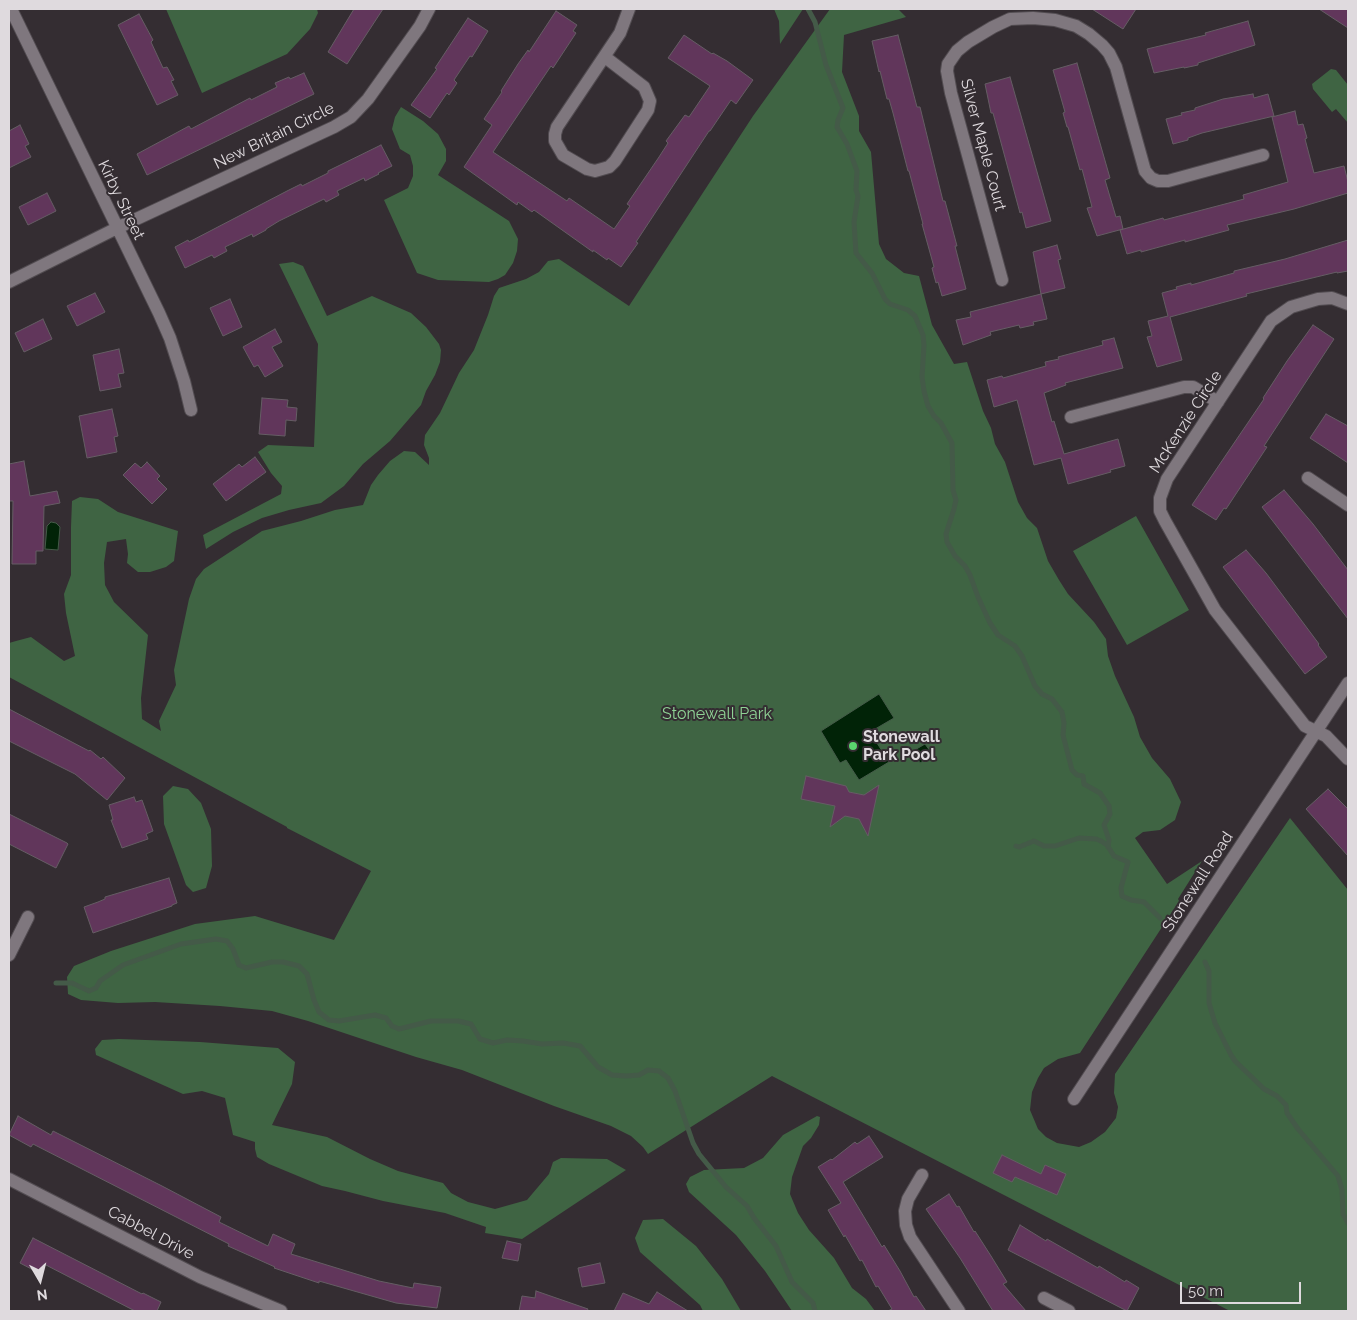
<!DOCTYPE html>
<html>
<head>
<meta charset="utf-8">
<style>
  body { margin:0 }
  #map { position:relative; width:1357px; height:1320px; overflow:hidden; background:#342d32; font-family:Raleway,sans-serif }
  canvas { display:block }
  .frame { position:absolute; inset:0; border:10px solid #dfdade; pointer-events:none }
  .north { position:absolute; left:15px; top:1255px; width:50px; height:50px; -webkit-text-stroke:4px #342d32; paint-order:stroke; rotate:172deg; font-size:14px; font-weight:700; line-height:20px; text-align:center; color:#dfdade }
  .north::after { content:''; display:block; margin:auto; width:18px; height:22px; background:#dfdade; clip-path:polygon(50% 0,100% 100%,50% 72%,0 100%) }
  .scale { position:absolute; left:1180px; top:1282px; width:121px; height:22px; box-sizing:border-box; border:2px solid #dfdade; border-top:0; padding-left:6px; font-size:15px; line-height:18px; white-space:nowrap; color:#dfdade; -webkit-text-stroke:4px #342d32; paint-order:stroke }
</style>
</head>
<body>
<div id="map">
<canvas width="1357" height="1320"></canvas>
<div class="frame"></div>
<div class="north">N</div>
<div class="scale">50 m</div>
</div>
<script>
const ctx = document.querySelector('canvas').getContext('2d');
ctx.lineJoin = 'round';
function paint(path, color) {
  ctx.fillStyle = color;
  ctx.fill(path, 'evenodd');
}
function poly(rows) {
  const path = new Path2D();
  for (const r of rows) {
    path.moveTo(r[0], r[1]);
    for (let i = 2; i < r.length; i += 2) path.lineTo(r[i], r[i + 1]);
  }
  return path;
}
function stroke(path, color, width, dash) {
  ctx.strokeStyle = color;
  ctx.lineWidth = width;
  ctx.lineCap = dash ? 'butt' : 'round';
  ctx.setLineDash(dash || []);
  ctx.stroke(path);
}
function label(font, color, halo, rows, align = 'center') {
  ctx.font = font + ' Raleway,sans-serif';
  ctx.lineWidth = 4;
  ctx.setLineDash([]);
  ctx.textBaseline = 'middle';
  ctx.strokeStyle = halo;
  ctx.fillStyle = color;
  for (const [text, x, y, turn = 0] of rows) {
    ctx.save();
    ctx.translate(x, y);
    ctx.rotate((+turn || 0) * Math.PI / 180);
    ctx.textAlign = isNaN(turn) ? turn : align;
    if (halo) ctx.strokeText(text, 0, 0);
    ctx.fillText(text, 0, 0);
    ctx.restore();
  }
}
paint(poly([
  [166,9,317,9,318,13,310,29,287,54,202,93],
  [774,9,803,9,780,44,779,21],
  [830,9,898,9,906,17,844,35,842,72,859,116,859,131,871,152,879,244,886,259,904,273,919,276,932,325,954,364,967,362,983,411,991,428,995,444,1005,462,1018,502,1027,518,1037,528,1048,561,1059,580,1068,594,1094,622,1106,639,1108,656,1115,676,1134,717,1140,737,1152,758,1170,779,1181,802,1175,820,1160,830,1143,832,1135,838,1167,884,1202,861,1178,899,1179,901,1080,1053,1058,1059,1044,1068,1038,1078,1032,1092,1030,1110,1038,1129,1046,1137,1057,1143,1079,1147,1091,1142,1105,1132,1116,1118,1118,1107,1114,1093,1115,1074,1290,818,1348,890,1348,1311,1230,1311,772,1076,648,1154,643,1147,631,1136,611,1126,554,1106,462,1070,416,1057,308,1021,272,1011,220,1006,155,1002,118,1003,81,1000,68,994,67,977,74,966,111,951,195,924,255,916,334,940,371,871,287,828,287,827,9,677,9,643,16,641,31,637,64,661,75,656,66,613,64,594,71,575,71,527,72,501,80,497,98,499,118,512,178,531,174,561,166,567,150,572,138,572,127,563,128,554,126,539,107,542,104,563,105,585,114,602,148,635,141,698,142,719,161,731,159,721,176,685,174,670,189,599,196,579,204,569,262,531,301,521,335,510,363,505,371,485,378,475,390,461,404,451,415,452,429,465,429,458,424,445,425,435,440,413,459,373,474,350,488,315,494,296,499,288,526,279,539,272,548,261,559,259,629,306,753,116],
  [1331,69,1336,70,1348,85,1348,123,1336,109,1332,112,1313,89,1312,84],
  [401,107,423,121,438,134,446,149,446,161,438,175,509,221,518,239,517,251,513,263,505,275,498,279,489,282,438,280,417,273,384,200,408,188,413,176,413,166,410,155,400,149,392,129,395,117],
  [293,262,303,266,327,316,372,296,411,313,426,327,439,344,441,350,440,362,435,375,426,391,421,405,390,441,363,464,344,486,321,503,289,510,262,518,233,532,206,549,203,535,281,494,282,486,271,473,258,452,268,445,314,447,318,344,279,264],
  [1136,516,1189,610,1127,645,1073,551],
  [173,786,188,789,201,803,211,829,212,866,206,888,193,892,186,885,164,824,163,796],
  [119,1039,200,1042,278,1048,295,1062,292,1084,272,1125,327,1137,370,1159,398,1171,443,1183,451,1193,468,1202,495,1209,527,1200,549,1174,553,1162,561,1158,607,1159,626,1170,522,1239,485,1233,486,1227,445,1213,383,1201,345,1191,322,1186,269,1164,257,1157,255,1149,255,1142,233,1135,225,1098,202,1091,183,1094,96,1055,95,1049,102,1040],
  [817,1116,820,1117,819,1125,811,1138,803,1146,792,1177,790,1194,798,1213,809,1230,834,1258,852,1288,866,1299,875,1311,792,1311,765,1271,736,1235,689,1192,686,1184,690,1177,704,1170,744,1168,763,1158,783,1135],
  [663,1219,696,1246,722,1279,741,1311,703,1311,700,1305,640,1252,635,1238,643,1220]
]), '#3f6443');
const water = poly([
  [51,522,56,523,60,527,58,550,45,549,47,526,51,522],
  [879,694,894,718,870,732,889,762,859,780,846,760,840,763,821,731,879,694],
  [925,744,933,755,920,763,913,751,925,744]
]);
paint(water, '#012307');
stroke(water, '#445a48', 1);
stroke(poly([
  [808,9,815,22,826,65,843,108,838,120,837,127,847,144,857,171,856,190,858,196,854,222,856,253,872,273,885,299,890,304,908,310,915,316,923,335,924,345,922,377,924,391,928,406,934,416,941,423,952,443,953,490,956,500,954,509,946,534,947,542,955,556,965,566,970,575,978,597,990,623,998,635,1015,646,1022,656,1035,686,1042,694,1052,699,1062,712,1064,723,1063,735,1072,770,1077,775,1083,776,1084,784,1100,793,1109,806,1110,814,1104,825,1109,840,1108,847],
  [1016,846,1019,847,1034,841,1044,846,1055,846,1079,838,1096,839,1101,841,1107,845,1114,856,1128,862,1121,888,1122,896,1131,900,1144,902,1160,918],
  [1205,962,1209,971,1209,1003,1215,1023,1231,1055,1235,1061,1264,1089,1277,1096,1286,1105,1287,1113,1298,1129,1338,1176,1342,1190,1343,1214,1348,1223],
  [56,983,72,983,89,991,96,988,100,981,123,965,181,944,216,939,227,941,233,949,239,965,246,968,272,962,283,962,299,966,307,974,314,1000,319,1012,329,1020,339,1021,375,1015,386,1018,392,1026,399,1029,431,1021,458,1021,471,1024,480,1039,493,1043,507,1040,523,1041,542,1044,563,1043,580,1046,598,1067,612,1075,626,1076,639,1075,648,1070,659,1071,668,1078,675,1091,693,1143,699,1154,726,1187,747,1206,754,1218,776,1246,792,1282,813,1303,815,1311]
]), '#445a48', 5);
const building = poly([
  [354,9,383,9,347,64,328,52,354,9],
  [1092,9,1136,9,1123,29,1092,9],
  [1319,9,1348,9,1348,28,1319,9],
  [556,11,577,25,573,31,576,33,553,68,551,66,493,152,567,201,569,198,614,229,630,206,627,204,659,157,668,143,666,141,685,115,689,117,710,86,668,58,684,35,712,54,713,53,727,61,753,80,736,104,731,100,710,131,709,131,636,242,638,243,621,267,608,258,607,260,593,250,593,252,534,210,532,212,518,202,517,205,464,167,492,125,484,119,502,92,501,91,518,64,528,50,529,52,556,11],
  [139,14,153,40,151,42,163,68,167,67,174,80,171,81,178,95,157,105,118,25,139,14],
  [468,18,488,31,472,57,470,56,454,80,457,83,449,95,447,93,430,118,411,105,437,69,435,68,468,18],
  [1248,21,1255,45,1198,63,1198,65,1184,68,1184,67,1154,73,1147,49,1206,35,1205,33,1248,21],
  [898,35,917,107,920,107,943,201,945,201,957,246,955,246,966,289,942,296,938,282,936,283,932,268,934,267,922,224,923,224,909,171,908,171,893,113,889,99,887,99,880,71,879,72,872,41,898,35],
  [1077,63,1110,178,1105,180,1116,217,1120,216,1123,229,1097,236,1087,208,1092,207,1082,169,1080,170,1068,127,1067,127,1063,113,1065,112,1053,70,1077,63],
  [304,73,314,94,147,175,137,154,189,126,191,129,250,98,251,100,277,87,275,83,289,77,290,79,304,73],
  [1010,77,1051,221,1026,228,1022,212,1020,213,993,113,991,113,985,84,1010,77],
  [1253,94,1254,98,1268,94,1274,116,1202,133,1188,138,1188,140,1173,144,1166,119,1182,115,1181,113,1195,110,1195,108,1223,99,1253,94],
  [1295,111,1298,125,1303,124,1307,138,1305,139,1314,173,1344,166,1348,182,1348,193,1294,209,1227,225,1229,230,1185,242,1185,240,1141,252,1141,250,1127,254,1120,230,1163,218,1164,220,1244,199,1243,195,1288,182,1272,117,1295,111],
  [20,125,29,144,25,146,31,157,9,168,9,131,20,125],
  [381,145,392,166,378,173,379,174,365,181,364,178,337,191,339,195,326,202,324,199,279,221,266,229,266,230,253,237,252,234,225,247,227,251,214,258,212,255,185,268,175,247,188,240,189,242,287,191,301,184,302,186,328,173,328,171,381,145],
  [47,193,56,211,28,225,19,207,47,193],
  [1348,240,1348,271,1337,273,1337,272,1246,294,1247,296,1170,317,1182,360,1157,367,1147,337,1152,336,1148,321,1168,316,1162,293,1177,289,1176,287,1191,283,1191,285,1234,273,1234,271,1285,259,1348,240],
  [1057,245,1061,259,1058,260,1065,288,1041,294,1033,252,1057,245],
  [95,293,105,312,77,326,67,306,95,293],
  [1041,294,1047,319,1033,322,1034,325,1020,328,1019,325,990,332,991,335,963,345,956,320,971,317,970,312,1041,294],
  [230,299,242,327,223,336,210,308,230,299],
  [43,319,52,339,24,352,15,333,43,319],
  [1313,325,1334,339,1264,446,1267,447,1226,509,1224,508,1216,520,1192,505,1264,399,1263,398,1287,361,1313,325],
  [275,329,282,342,272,347,283,366,265,377,258,365,254,367,243,347,275,329],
  [1114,338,1123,368,1065,383,1066,385,1044,393,1052,422,1054,421,1064,454,1118,439,1125,466,1110,470,1111,472,1068,484,1061,458,1034,465,1017,400,994,407,987,380,1002,376,1003,378,1046,366,1045,362,1059,359,1058,357,1103,345,1102,341,1114,338],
  [119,349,124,373,118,374,121,387,100,391,93,355,119,349],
  [262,398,288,400,287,407,297,408,296,421,286,420,285,436,259,434,262,398],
  [112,409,118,436,114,437,117,452,87,458,79,416,112,409],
  [1326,414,1348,426,1348,463,1310,438,1326,414],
  [255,457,266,472,226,501,213,484,239,464,242,467,255,457],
  [24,461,30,496,57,491,60,503,44,506,43,551,36,551,36,564,12,564,13,501,9,501,9,464,24,461],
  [147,462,160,476,157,479,167,489,152,504,123,475,135,463,141,468,147,462],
  [1284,490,1313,524,1348,570,1348,619,1262,507,1284,490],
  [1246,550,1266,573,1319,644,1318,645,1327,657,1305,674,1223,567,1246,550],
  [9,709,89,751,90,750,101,759,103,757,125,778,107,800,75,774,9,741,9,709],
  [806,776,846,786,849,792,864,795,879,785,868,836,859,819,845,816,830,827,835,806,801,799,806,776],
  [1328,789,1348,809,1348,856,1306,809,1328,789],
  [134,797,136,802,142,800,153,831,146,834,148,839,122,848,111,820,113,820,109,805,134,797],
  [9,814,67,843,68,844,56,868,9,844,9,814],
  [169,878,177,903,172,905,172,906,93,933,84,907,98,902,105,899,105,897,169,878],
  [18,1116,51,1135,53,1131,162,1186,221,1217,219,1222,268,1246,273,1234,295,1244,291,1254,379,1281,413,1288,414,1283,441,1287,437,1308,396,1303,319,1281,319,1283,274,1268,275,1267,228,1246,229,1244,33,1144,31,1147,9,1135,18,1116],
  [869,1136,883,1157,843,1182,882,1247,884,1245,900,1271,914,1297,916,1296,926,1311,888,1311,892,1309,878,1286,876,1287,862,1260,860,1261,845,1235,844,1237,828,1210,841,1203,818,1167,831,1159,832,1160,855,1142,857,1144,869,1136],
  [1002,1155,1041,1174,1045,1165,1066,1174,1057,1195,1015,1177,1012,1182,993,1173,1002,1155],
  [949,1194,957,1207,959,1206,974,1232,975,1231,991,1256,1007,1282,1003,1284,1026,1311,993,1311,960,1258,926,1209,949,1194],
  [1020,1225,1046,1241,1047,1239,1098,1268,1099,1266,1125,1282,1126,1280,1139,1288,1127,1311,1008,1250,1020,1225],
  [33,1238,142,1294,143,1293,161,1302,157,1311,135,1311,44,1264,39,1273,20,1263,33,1238],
  [507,1241,521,1244,518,1261,502,1258,507,1241],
  [600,1263,605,1283,582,1287,578,1268,600,1263],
  [536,1291,588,1309,587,1311,519,1311,522,1296,535,1298,536,1291],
  [657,1292,688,1311,614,1311,623,1293,649,1304,657,1292]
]);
paint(building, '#61365b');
stroke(building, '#655d64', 1);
const street = poly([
  [11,9,159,313,170,338,184,381,191,410],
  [605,57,644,87,650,101,648,110,615,161,609,167,595,171,587,169,563,155,555,141,555,134,557,127,620,33,629,9],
  [1002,280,951,93,947,71,948,64,957,51,968,42,993,27,1010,19,1033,18,1055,20,1076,26,1089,34,1102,45,1109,53,1116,67,1145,171,1151,178,1158,181,1168,181,1263,155],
  [9,282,117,228,334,127,351,117,368,99,420,26,429,9],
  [1348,304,1332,298,1318,299,1291,307,1271,321,1167,479,1160,498,1160,511,1165,521,1215,610,1305,726,1326,736,1348,759],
  [1071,417,1184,387,1193,387,1218,402],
  [1308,478,1348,505],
  [9,955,28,917],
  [1074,1099,1348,683],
  [922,1175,908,1199,905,1211,906,1225,910,1237,959,1311],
  [9,1179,200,1277,281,1311],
  [1044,1298,1069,1311]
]);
stroke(street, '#524c51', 14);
stroke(street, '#7f777e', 12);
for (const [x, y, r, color] of [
  [853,746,5,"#5ad56e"]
]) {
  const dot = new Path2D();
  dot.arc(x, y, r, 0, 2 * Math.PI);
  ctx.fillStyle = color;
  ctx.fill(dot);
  stroke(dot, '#342d32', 2);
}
label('16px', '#dfdade', '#342d32', [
  ["New Britain Circle",274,136,-26],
  ["Silver Maple Court",983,145,75],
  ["Kirby Street",121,200,64],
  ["McKenzie Circle",1186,422,-57],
  ["Stonewall Road",1198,882,-57],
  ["Cabbel Drive",151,1233,28]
]);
label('16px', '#8fd395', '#342d32', [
  ["Stonewall Park",717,714]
]);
label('bold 16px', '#dfdade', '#342d32', [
  ["Stonewall",863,737],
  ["Park Pool",863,755]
], 'left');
</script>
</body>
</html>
